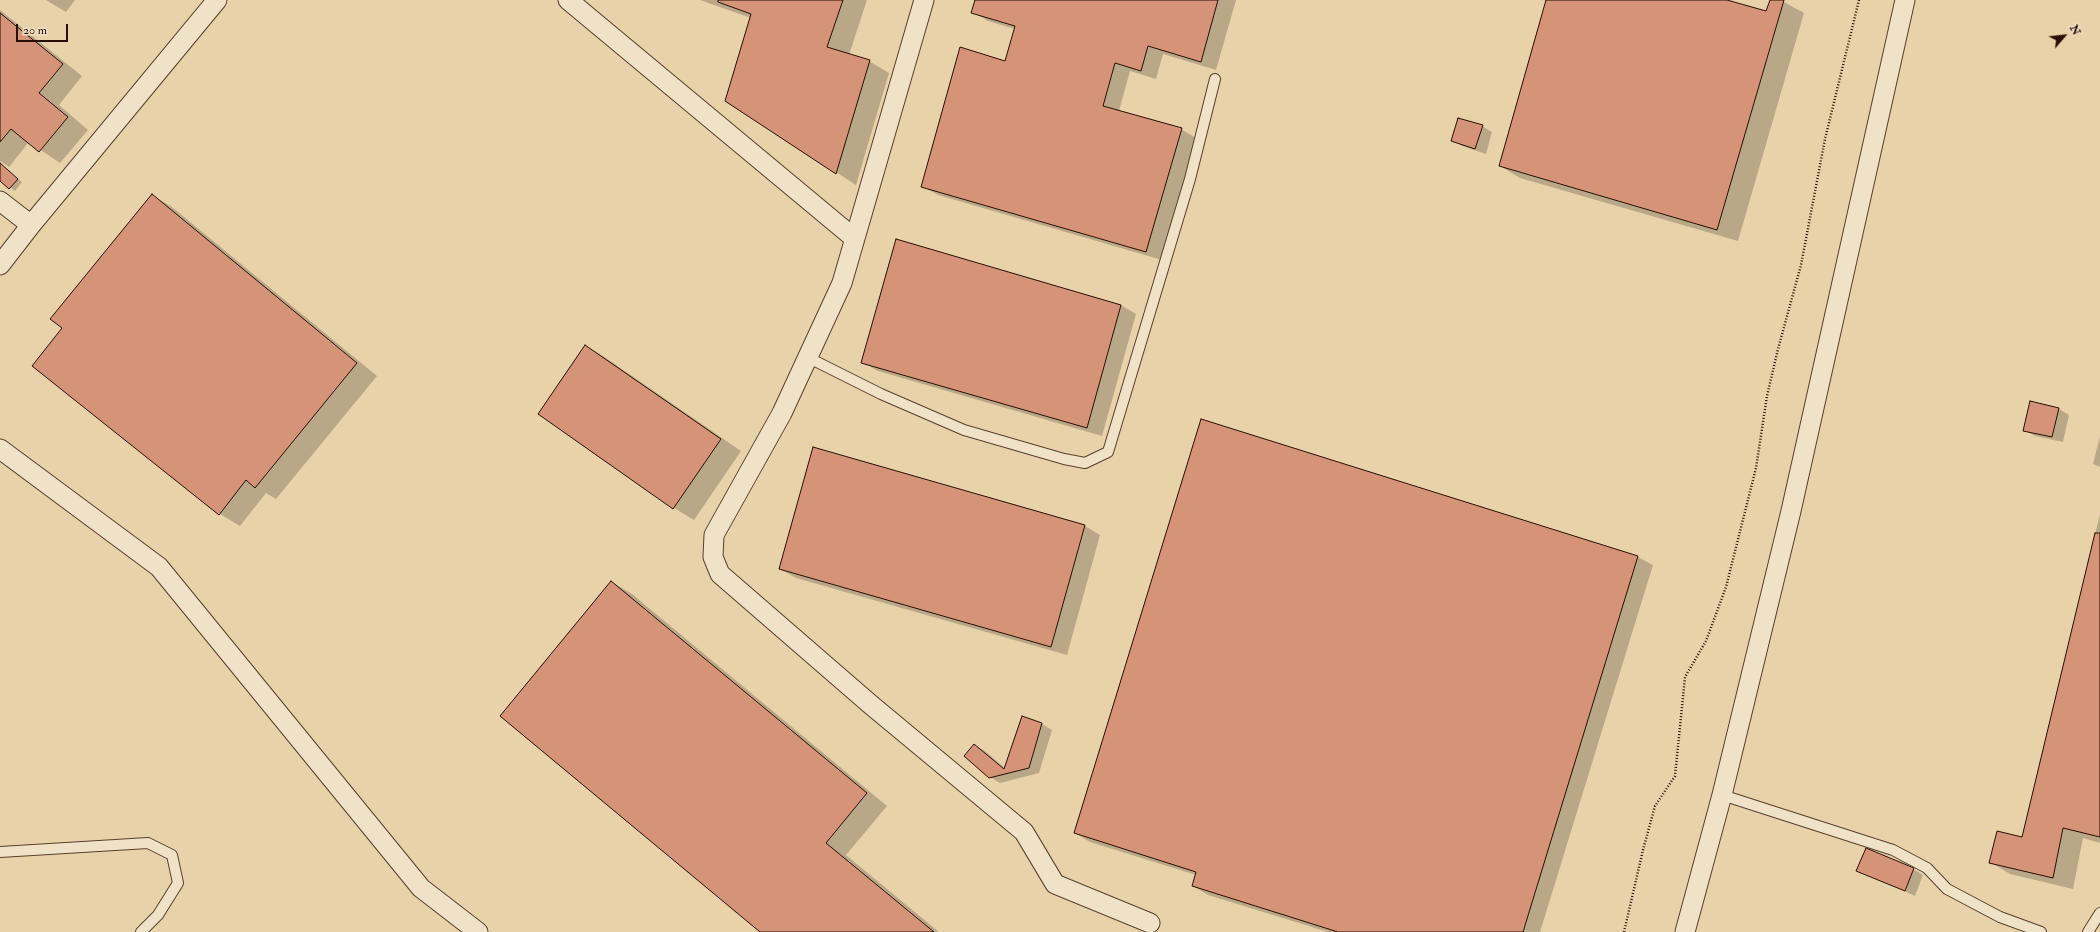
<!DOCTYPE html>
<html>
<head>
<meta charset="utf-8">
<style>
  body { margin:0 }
  #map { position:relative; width:2100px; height:932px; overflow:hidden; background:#e8d2a9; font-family:"IM FELL Double Pica",serif }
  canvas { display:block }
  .north { position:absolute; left:2044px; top:16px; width:40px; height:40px; -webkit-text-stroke:3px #f0e2c7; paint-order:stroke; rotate:62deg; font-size:11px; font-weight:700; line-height:16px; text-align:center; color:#270f02 }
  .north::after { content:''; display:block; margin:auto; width:14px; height:18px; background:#270f02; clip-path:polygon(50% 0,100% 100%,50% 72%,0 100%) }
  .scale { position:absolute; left:16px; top:24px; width:52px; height:18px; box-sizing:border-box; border:2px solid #270f02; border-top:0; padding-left:5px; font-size:12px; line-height:14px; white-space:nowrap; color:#270f02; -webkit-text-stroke:3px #f0e2c7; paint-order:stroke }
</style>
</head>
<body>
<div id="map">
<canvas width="2100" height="932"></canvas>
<div class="north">N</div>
<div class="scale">20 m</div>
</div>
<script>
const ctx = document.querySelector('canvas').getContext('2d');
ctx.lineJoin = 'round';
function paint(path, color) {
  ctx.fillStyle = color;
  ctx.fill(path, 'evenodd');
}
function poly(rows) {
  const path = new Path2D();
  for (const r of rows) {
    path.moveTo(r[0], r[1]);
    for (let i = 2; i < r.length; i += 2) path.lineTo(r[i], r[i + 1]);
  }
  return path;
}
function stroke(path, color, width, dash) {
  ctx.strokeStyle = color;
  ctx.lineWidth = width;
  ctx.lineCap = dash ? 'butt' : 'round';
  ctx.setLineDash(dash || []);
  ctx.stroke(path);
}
paint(poly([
  [46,0,75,0,66,12],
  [700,0,867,0,849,55,869,61,889,73,856,185,726,101,751,18],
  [976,0,1236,0,1216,70,1163,54,1156,79,1130,71,1119,111,1181,129,1196,138,1162,260,938,195,922,186,1006,62,1015,29,988,21,972,12],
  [1547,0,1724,0,1766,12,1771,0,1780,0,1804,13,1738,241,1520,178,1500,166],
  [0,10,82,76,59,105,88,130,60,163,29,142,9,167,0,161],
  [1482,126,1492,132,1486,154,1462,146,1452,140],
  [3,167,22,182,15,191,0,180,0,170],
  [152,195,172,207,377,376,276,499,266,493,240,526,220,514,34,366,63,328],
  [897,240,1121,305,1136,314,1102,436,878,371,862,362],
  [586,346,606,358,741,451,694,520,674,508,539,414],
  [2031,402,2059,409,2069,415,2063,442,2035,436,2025,430],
  [2100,436,2100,467,2093,464],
  [814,449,1085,526,1100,535,1067,655,796,578,780,569],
  [2100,514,2100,843,2083,838,2073,889,2010,874,1990,862,2022,838],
  [1638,557,1653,565,1540,932,1328,932,1208,895,1193,886,1196,875,1090,842,1075,833],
  [612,582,632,594,887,806,846,855,939,932,762,932],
  [1022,718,1042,724,1052,730,1039,773,1000,783,990,777,974,745,985,751,1006,769],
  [1913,869,1923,875,1915,896,1858,870]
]), '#0003');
const building = poly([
  [718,0,843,0,827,47,870,60,836,174,725,101,751,14,718,2,718,0],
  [975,0,1218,0,1201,62,1148,46,1141,71,1115,63,1103,106,1182,128,1146,252,921,187,960,47,1005,61,1015,26,971,13,975,0],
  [1546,0,1727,0,1766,11,1770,0,1784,0,1717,230,1499,166,1546,0],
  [0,13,63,64,39,93,68,117,39,152,11,129,0,142,0,13],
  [1458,118,1483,125,1475,149,1451,141,1458,118],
  [0,163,18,179,9,189,0,181,0,163],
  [152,194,357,363,255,488,246,480,219,515,32,366,62,328,50,319,152,194],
  [896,239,1121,305,1087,428,861,363,896,239],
  [585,345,721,439,673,509,538,414,585,345],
  [2030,401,2059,408,2052,437,2023,431,2030,401],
  [1201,419,1638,556,1523,932,1338,932,1192,886,1196,872,1074,833,1201,419],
  [813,447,1085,525,1051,647,779,569,813,447],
  [2095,533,2100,533,2100,837,2063,828,2053,878,1989,863,1997,831,2022,837,2095,533],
  [611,581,867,793,826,843,934,932,760,932,500,716,611,581],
  [1022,716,1042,723,1029,768,989,778,964,756,974,744,1004,769,1022,716],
  [1866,848,1914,868,1905,891,1856,871,1866,848]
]);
paint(building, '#d59377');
stroke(building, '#270f02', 1);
const lane = poly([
  [807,357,881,394,964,430,1064,459,1085,463,1108,452,1190,179,1215,79],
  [1722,795,1893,850,1927,868,1947,889,2000,917,2041,932],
  [0,852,148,843,172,855,178,883,158,915,141,932],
  [2088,932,2100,913]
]);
const street = poly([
  [568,0,854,238],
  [924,0,842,283,782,413,714,535,713,557,720,574,870,704,1024,832,1055,884,1150,923],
  [0,201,31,225],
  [0,265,31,225,217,0],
  [0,449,159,567,421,888,478,932],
  [1685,932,1722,795,1791,511,1905,0]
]);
stroke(lane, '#57402c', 12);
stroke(street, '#57402c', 21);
stroke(poly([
  [1624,932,1643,850,1655,806,1675,776,1685,677,1706,641,1726,587,1756,468,1767,396,1778,349,1801,265,1825,139,1859,0]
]), '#270f02', 2.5, [1, 2]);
stroke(lane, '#f0e2c7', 10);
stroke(street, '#f0e2c7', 19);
</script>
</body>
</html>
